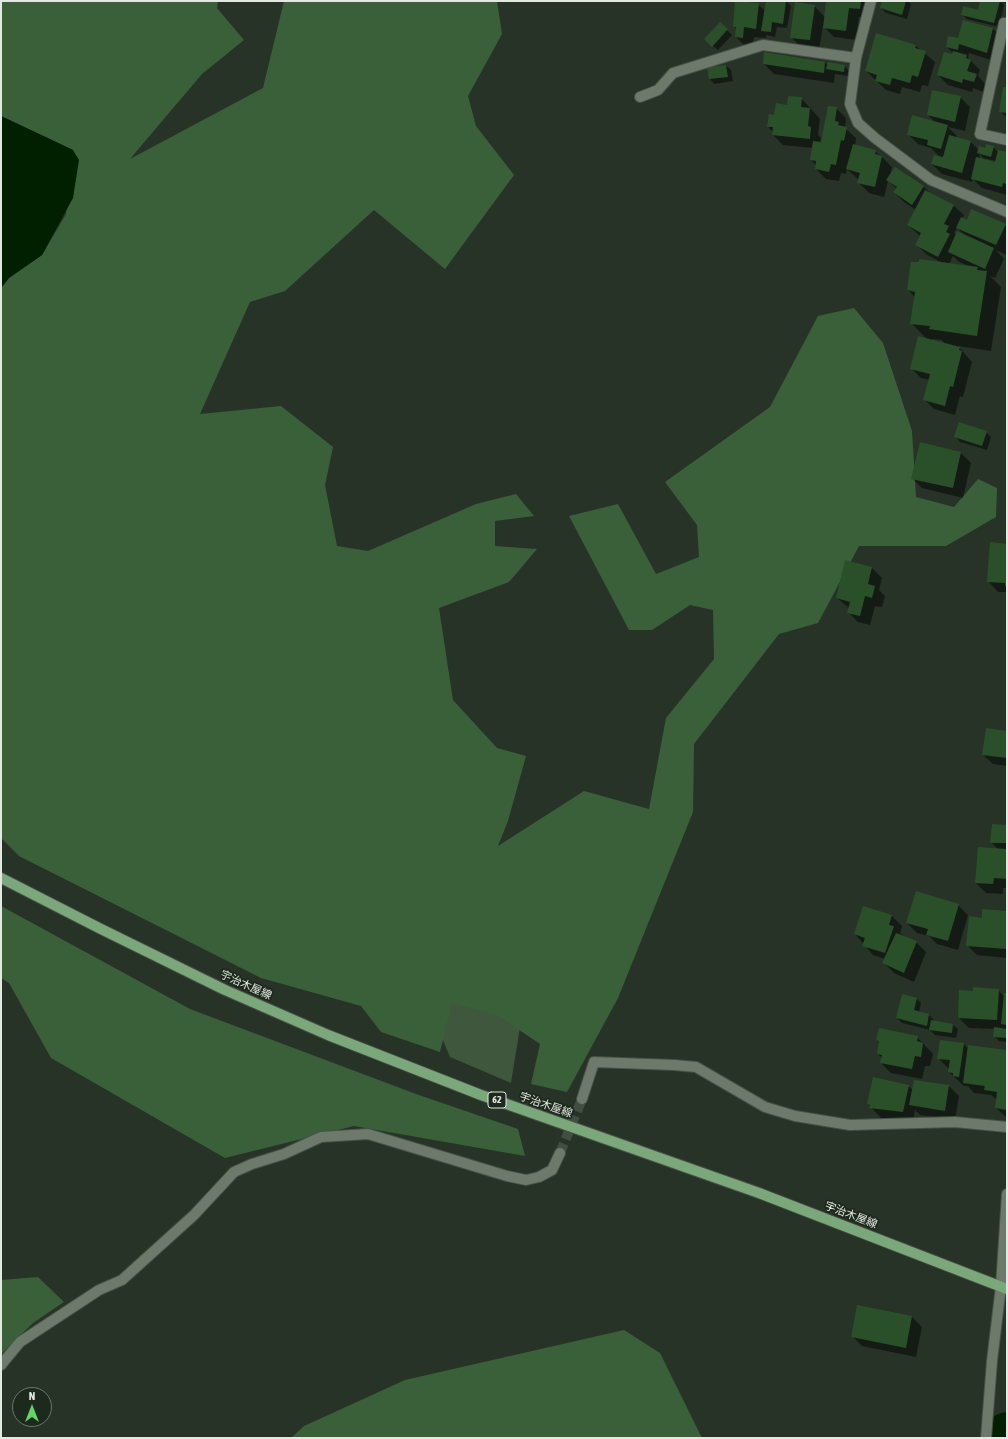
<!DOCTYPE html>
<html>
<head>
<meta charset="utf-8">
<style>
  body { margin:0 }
  #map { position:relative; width:1008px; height:1439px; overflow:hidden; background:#273327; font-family:"Asap Condensed",sans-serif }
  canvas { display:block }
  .frame { position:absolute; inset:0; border:2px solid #e2e9e1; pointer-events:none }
  .north { position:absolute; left:12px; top:1387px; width:40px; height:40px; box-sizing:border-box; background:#1d291d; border:1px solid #6c766b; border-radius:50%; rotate:0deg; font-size:11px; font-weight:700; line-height:16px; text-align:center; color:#e2e9e1 }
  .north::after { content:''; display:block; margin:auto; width:14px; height:18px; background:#65d467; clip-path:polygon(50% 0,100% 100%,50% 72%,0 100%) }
</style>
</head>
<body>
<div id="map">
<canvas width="1008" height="1439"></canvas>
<div class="frame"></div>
<div class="north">N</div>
</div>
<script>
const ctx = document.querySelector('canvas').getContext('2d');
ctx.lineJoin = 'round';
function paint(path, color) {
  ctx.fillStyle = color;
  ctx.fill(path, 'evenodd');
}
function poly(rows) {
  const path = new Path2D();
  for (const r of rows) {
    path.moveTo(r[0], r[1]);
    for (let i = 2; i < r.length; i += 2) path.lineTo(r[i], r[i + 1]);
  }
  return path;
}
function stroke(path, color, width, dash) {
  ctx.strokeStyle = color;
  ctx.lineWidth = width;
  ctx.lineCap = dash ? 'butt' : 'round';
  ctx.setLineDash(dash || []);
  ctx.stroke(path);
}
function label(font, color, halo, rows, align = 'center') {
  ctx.font = font + ' "Asap Condensed","Noto Sans JP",sans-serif';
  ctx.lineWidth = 3.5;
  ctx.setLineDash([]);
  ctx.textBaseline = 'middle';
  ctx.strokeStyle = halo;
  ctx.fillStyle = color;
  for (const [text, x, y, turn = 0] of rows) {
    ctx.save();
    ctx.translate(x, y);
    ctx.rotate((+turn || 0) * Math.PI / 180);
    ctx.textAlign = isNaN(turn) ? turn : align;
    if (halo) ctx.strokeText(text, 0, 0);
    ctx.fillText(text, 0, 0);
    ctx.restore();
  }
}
paint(poly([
  [423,993,522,1015,511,1083,450,1057]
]), '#3e573d');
paint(poly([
  [1,1,218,1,217,8,244,40,202,74,130,159,263,88,284,1,497,1,502,34,468,96,476,126,514,175,445,269,374,210,285,291,250,302,200,414,281,406,333,447,325,485,337,546,368,551,476,504,516,494,534,516,495,521,495,546,537,549,509,582,439,608,453,700,497,748,526,756,508,821,498,846,584,791,649,809,666,718,714,659,713,610,690,605,652,630,629,630,569,516,618,504,656,574,699,557,697,525,665,482,770,407,818,316,854,308,883,343,912,431,916,497,954,507,978,479,997,488,996,517,946,546,859,546,818,623,779,634,694,744,693,812,618,998,567,1092,531,1084,540,1044,497,1015,452,1003,440,1052,381,1032,361,1006,261,978,19,856,1,838,1,288,9,278,42,255,66,214,73,150,1,116],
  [1,906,190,1009,416,1094,518,1129,525,1156,354,1126,225,1158,51,1058,9,983,1,978],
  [38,1277,64,1302,33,1323,1,1354,1,1280],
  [624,1330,660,1353,702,1438,291,1438,304,1426,405,1380]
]), '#3a6039');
paint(poly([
  [1,116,73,150,79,160,73,198,42,255,9,278,1,288]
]), '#002000');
paint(poly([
  [767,1,786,1,791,6,787,28,777,27,775,37,766,35,766,38,754,37,752,48,746,47,736,37,736,29,734,27,758,4,765,11],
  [827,1,869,1,869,18,859,17,856,40,834,37,823,26,819,50,801,47,791,37,814,6,825,17],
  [883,1,908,1,911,4,907,19,886,13,881,8],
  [981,1,1007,1,1007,3,1001,2,1004,5,999,27,967,19,962,14,979,11],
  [720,23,732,35,718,50,710,44],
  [993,29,1003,39,997,62,969,53,968,58,980,70,978,76,986,85,984,92,973,88,972,92,948,85,938,75,953,53,947,47,959,40],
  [877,34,916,46,935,62,928,86,922,85,920,92,902,87,900,94,886,90,866,71],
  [825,62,828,66,845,66,849,71,849,76,835,74,834,83,774,74,764,64],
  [726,66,731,70,733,81,714,84,710,79],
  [1007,88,1007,118,1000,111],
  [960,97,970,107,965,131,948,127,957,136,956,138,971,142,979,150,993,147,999,153,1007,153,1007,195,982,188,973,179,972,182,942,174,932,164,940,157,931,148,918,144,908,134,936,123,928,115],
  [980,154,983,158,996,161,996,163,979,159],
  [801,98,820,119,818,135,821,138,820,144,836,108,846,118,845,128,856,138,855,146,875,151,882,157,892,167,890,176,895,168,924,187,931,194,954,206,964,215,962,219,967,221,1005,224,1007,226,1007,252,1006,255,996,250,1004,259,995,278,990,276,1001,287,991,351,958,346,972,362,963,397,960,396,955,415,934,409,924,399,929,380,921,378,911,368,927,339,911,323,915,297,908,290,942,263,926,254,916,244,920,236,908,225,916,210,904,202,894,192,897,189,888,181,884,197,869,193,859,183,859,180,847,169,846,174,841,173,839,181,826,179,816,169,817,166,811,160,813,148,783,145,773,135,773,132,768,127,775,116,788,106],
  [957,228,965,236,957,235,954,233],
  [953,256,959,262,969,266,949,264],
  [932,339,942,340,945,344,932,340],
  [986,432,991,437,987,450,960,442,956,437],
  [921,443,961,453,971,463,963,498,922,488,912,478],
  [1007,545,1007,592,998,592,989,582],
  [872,568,882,578,879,590,885,596,882,607,875,606,870,625,858,622,848,612,849,608,837,598],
  [1007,732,1007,766,993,764,983,755],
  [1007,826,1007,888,1003,888,1003,894,986,893,976,883,998,849,991,842],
  [958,905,968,915,958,950,937,944,929,936,917,933,907,923],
  [864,907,892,916,902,926,900,933,904,937,916,942,926,952,914,982,894,973,884,963,885,959,873,955,855,934],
  [1007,912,1007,958,977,955,967,945,983,919],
  [998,990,1004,996,1007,994,1007,1042,999,1041,994,1036,995,1029,969,1028,959,1018,974,992],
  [917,999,921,1003,919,1013,929,1015,934,1020,933,1022,953,1025,958,1029,956,1038,935,1035,930,1030,902,1023,897,1018],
  [917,1037,933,1054,930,1066,925,1066,922,1079,891,1073,881,1063,882,1058,878,1054,880,1043,877,1040],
  [964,1044,969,1049,1007,1051,1007,1118,996,1108,997,1100,991,1095,974,1093,968,1086,964,1086,949,1072,949,1069,938,1058],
  [908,1086,913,1090,949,1086,959,1096,955,1120,920,1115,915,1110,913,1122,893,1118,893,1121,881,1118,868,1104],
  [858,1306,912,1317,922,1327,916,1357,862,1346,852,1336]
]), '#0007');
stroke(poly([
  [1006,1438,1007,1433]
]), '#002000', 42);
paint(poly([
  [735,1,759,3,756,29,744,27,743,38,735,37,736,27,733,27],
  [766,1,786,1,783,24,772,22,771,32,761,31],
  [826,1,861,1,860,9,849,8,846,31,823,28],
  [882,1,906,1,902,15,880,8],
  [980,1,1000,1,994,23,961,15,963,6,978,10],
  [795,2,815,5,810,40,790,38],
  [963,20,993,28,987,53,959,44,958,50,946,47,948,36,958,38],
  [720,22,728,29,712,47,704,39],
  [876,33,916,45,915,48,926,51,918,77,912,75,910,83,892,78,890,85,875,81,877,75,865,71],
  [953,51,967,55,966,58,971,60,967,71,977,74,974,82,963,79,962,83,937,75,944,52,952,54],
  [764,52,825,62,824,73,763,64],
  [828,62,845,65,844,72,826,69],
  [726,65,728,77,709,79,707,67],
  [1003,87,1007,87,1007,113,999,112],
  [932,90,961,96,955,122,927,115],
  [788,96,802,97,801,107,810,108,808,126,811,127,810,139,772,135,773,127,767,127,769,114,774,115,776,103,787,105],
  [828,106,837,107,835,121,839,122,838,125,847,127,844,141,841,140,836,165,831,164,829,172,815,169,816,161,810,160,813,141,821,142],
  [912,115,948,125,941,149,927,145,928,140,907,135],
  [949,135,971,141,962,173,931,164,934,155,943,157],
  [853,144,876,150,875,154,882,156,875,187,857,183,860,173,846,169],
  [986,144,994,146,991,157,977,153,979,146,985,148],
  [998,150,1007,152,1007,184,1003,183,1002,187,971,179,976,157,995,162],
  [895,167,924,186,912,205,893,192,897,187,886,180],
  [925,190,954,205,944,224,949,226,946,232,950,234,938,257,915,245,921,233,907,225],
  [971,209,1006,224,996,245,956,228,961,217,967,220],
  [957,231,994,248,985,269,948,252],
  [919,259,978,267,977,270,987,271,977,336,929,329,930,326,910,324,915,292,907,290,911,262,919,262],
  [918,336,960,347,959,350,962,351,953,387,950,386,945,406,923,400,930,374,910,369],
  [959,422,987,431,982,446,954,437],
  [920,442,961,452,953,488,911,479],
  [990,542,1007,544,1007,587,1005,586,1005,583,987,582],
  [845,560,872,567,868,584,875,586,872,598,865,596,860,616,847,613,850,602,836,598],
  [986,728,1007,731,1007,758,982,755],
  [992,824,1007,825,1007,843,990,843],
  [978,847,1006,849,1007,879,994,878,993,884,975,883],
  [916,891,959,904,948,941,926,935,928,929,906,923],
  [863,906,892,915,889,925,894,926,885,953,862,946,865,938,854,934],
  [982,909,1007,911,1007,949,966,946,969,916,982,918],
  [896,933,917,941,904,973,882,963],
  [973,987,999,989,997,1020,958,1018,959,990,973,991],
  [1004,993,1007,993,1007,1025,1001,1024],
  [902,994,917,998,914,1010,929,1014,927,1026,896,1018],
  [931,1020,953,1024,952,1033,929,1030],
  [994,1027,1007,1029,1007,1038,993,1037],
  [879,1028,918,1036,917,1041,923,1043,921,1057,915,1056,912,1069,880,1063,882,1055,877,1054,879,1041,876,1040],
  [940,1040,964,1043,959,1077,953,1076,953,1073,948,1072,950,1060,937,1059],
  [968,1045,1007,1050,1007,1110,995,1108,997,1092,984,1090,985,1086,963,1083],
  [873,1077,909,1085,903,1112,869,1108,870,1105,867,1104],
  [914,1080,949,1085,945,1111,909,1105],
  [857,1305,912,1316,906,1348,851,1337]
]), '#2a502a');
stroke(poly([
  [560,1153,582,1099]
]), '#434e43', 10, [10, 5]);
const minor = poly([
  [871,1,856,58,850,104,858,123,875,138,931,180,1007,212],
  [1007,23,1004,23,980,134,1007,140],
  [640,97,658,90,673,73,763,45,856,58],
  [582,1099,594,1062,674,1065,696,1067,765,1107,795,1116,850,1125,955,1122,1007,1127],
  [1,1365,20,1342,99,1290,122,1280,194,1215,234,1172,252,1164,284,1154,321,1137,368,1134,507,1176,526,1180,539,1177,552,1170,560,1153],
  [986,1438,992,1361,1001,1286,1007,1194]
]);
const primary = poly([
  [1,878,101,929,225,990,328,1035,481,1095,759,1193,1007,1289]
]);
stroke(minor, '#475146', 12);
stroke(primary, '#475146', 12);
stroke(minor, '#6c796b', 10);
stroke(primary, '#7ba87a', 10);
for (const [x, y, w] of [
  [497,1100,18]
]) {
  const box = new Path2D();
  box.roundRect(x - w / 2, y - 8, w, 16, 3);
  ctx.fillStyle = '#1d291d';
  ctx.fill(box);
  stroke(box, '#e2e9e1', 1);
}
label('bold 10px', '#e2e9e1', null, [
  ["62",497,1100]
]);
label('11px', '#e2e9e1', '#1d291d', [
  ["宇治木屋線",246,985,24],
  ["宇治木屋線",546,1105,19],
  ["宇治木屋線",851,1215,21]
]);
</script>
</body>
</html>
